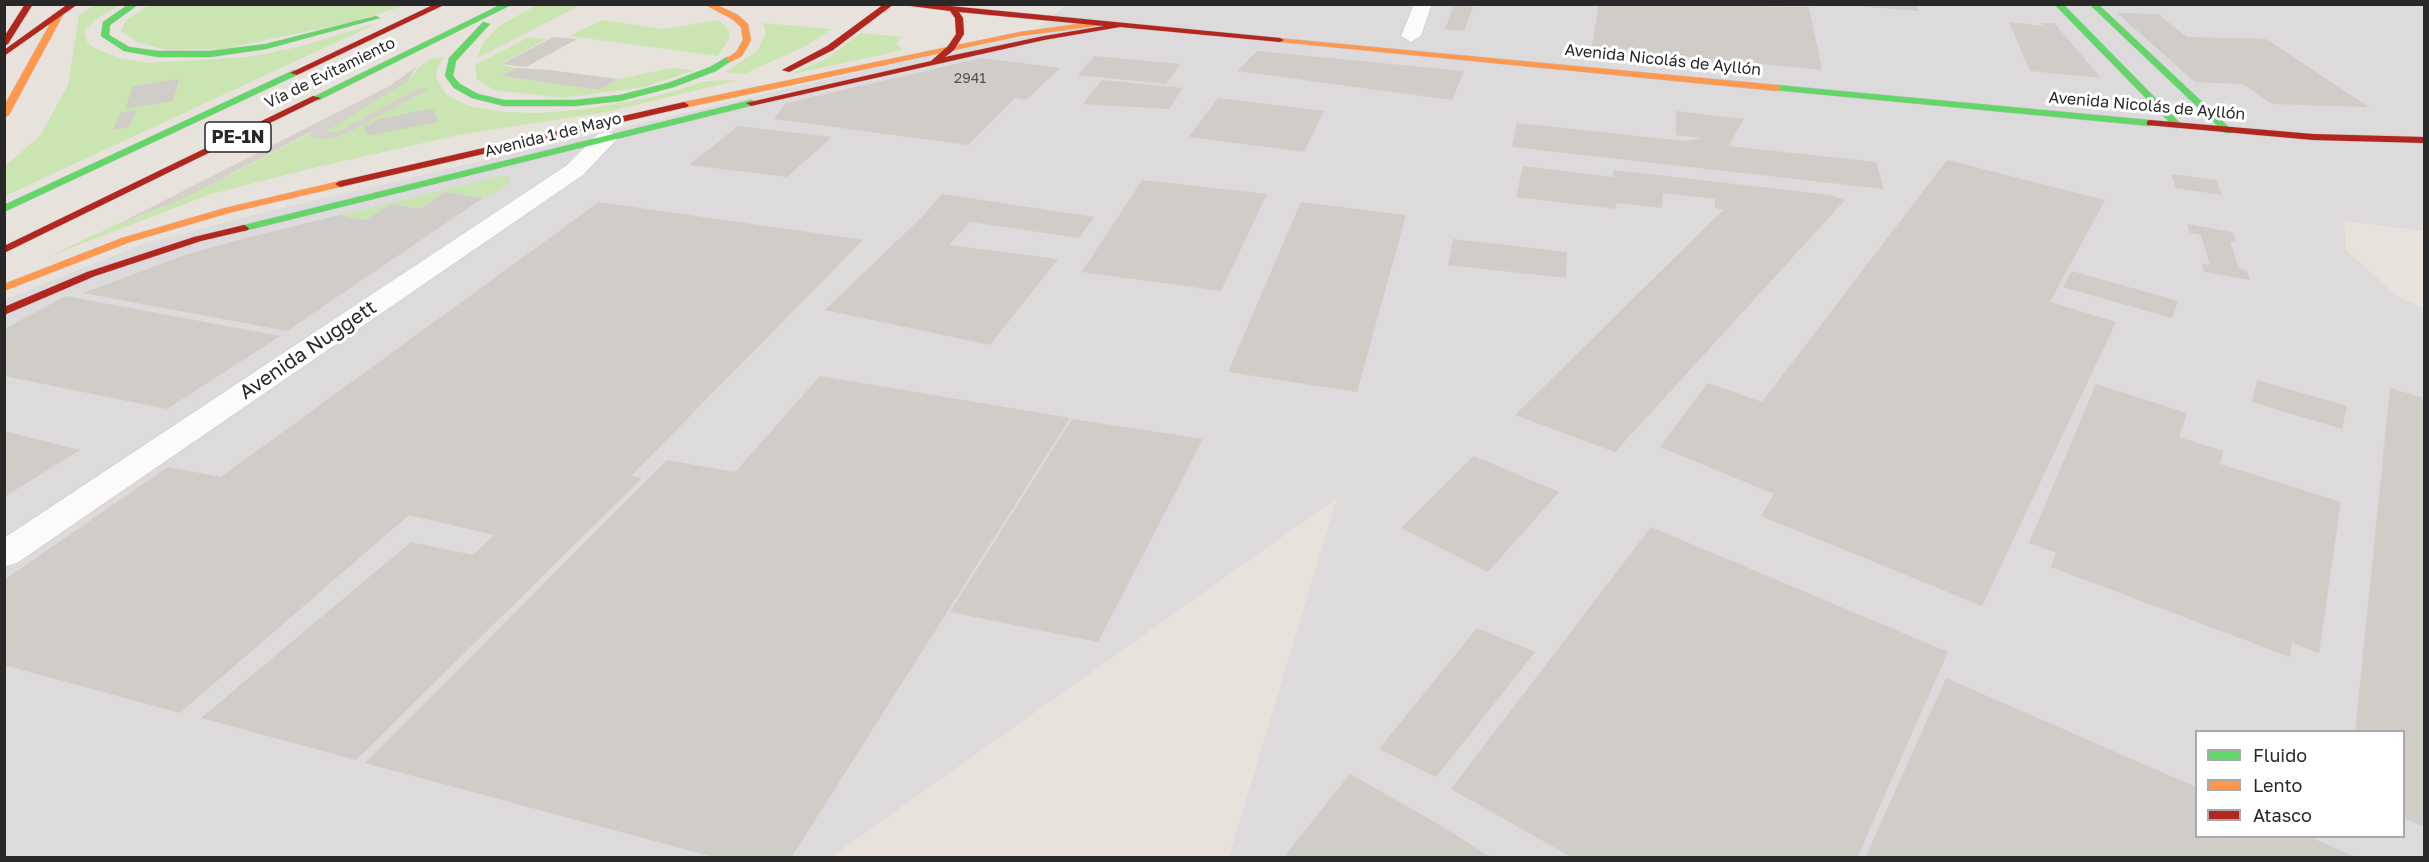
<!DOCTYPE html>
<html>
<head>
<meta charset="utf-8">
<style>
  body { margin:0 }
  #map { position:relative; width:2429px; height:862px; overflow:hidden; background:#e8e2dc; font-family:"Golos Text",sans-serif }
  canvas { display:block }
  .frame { position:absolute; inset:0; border:6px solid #282828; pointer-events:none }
  .legend { position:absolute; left:2195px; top:730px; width:210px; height:108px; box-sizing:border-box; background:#fff; border:2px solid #a9a9a9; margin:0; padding:8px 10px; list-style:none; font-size:18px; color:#282828 }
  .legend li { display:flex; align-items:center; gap:12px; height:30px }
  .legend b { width:30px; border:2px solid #a9a9a9 }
</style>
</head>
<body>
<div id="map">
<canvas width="2429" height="862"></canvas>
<div class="frame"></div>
<ul class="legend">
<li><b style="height:8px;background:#63d668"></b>Fluido</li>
<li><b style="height:8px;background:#ff974d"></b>Lento</li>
<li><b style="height:8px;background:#b3261e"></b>Atasco</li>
</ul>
</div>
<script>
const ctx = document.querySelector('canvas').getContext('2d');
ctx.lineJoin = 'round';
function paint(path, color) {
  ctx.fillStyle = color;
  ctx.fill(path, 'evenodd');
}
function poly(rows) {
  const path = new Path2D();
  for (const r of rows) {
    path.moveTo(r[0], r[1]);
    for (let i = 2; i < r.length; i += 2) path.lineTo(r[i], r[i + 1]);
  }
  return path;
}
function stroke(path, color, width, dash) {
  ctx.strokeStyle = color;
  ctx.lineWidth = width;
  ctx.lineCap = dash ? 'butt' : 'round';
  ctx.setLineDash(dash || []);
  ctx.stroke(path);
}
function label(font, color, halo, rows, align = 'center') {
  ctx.font = font + ' "Golos Text",sans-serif';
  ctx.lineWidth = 6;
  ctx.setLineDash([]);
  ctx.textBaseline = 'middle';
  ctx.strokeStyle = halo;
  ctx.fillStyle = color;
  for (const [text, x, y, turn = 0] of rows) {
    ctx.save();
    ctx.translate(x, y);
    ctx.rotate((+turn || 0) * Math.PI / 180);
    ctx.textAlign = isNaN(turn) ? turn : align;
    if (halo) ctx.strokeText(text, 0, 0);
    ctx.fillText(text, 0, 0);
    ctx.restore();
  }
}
paint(poly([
  [1066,5,2424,5,2424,231,2344,221,2346,250,2396,295,2424,309,2424,857,1229,857,1337,498,831,857,5,857,4,300,140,245,253,215,909,60,1031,35],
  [2196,732,2404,732,2404,836,2196,836]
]), '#dddadc');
paint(poly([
  [94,5,120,5,96,19,84,31,87,42,98,50,120,58,147,63,248,57,299,47,380,22,5,196,4,167,40,136,68,85,79,15],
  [149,5,406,5,352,22,223,49,167,50,137,42,121,31,126,20],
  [581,5,477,58,483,43,499,26,535,6],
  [602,20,663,29,719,20,729,30,729,39,718,56,569,36],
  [763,23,832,29,808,45,744,74,725,72,757,51,766,33],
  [861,33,903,37,896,43,903,50,788,75,826,59],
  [529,37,547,39,500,64,516,68,503,76,599,90,618,79,671,68,695,70,644,87,562,98,494,90,477,79,475,65],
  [444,57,437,68,436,79,447,95,469,106,504,112,540,113,588,109,657,96,706,81,740,80,606,112,458,135,313,168,211,194,47,257,120,223,183,199,371,102,408,81,419,67,431,59],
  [500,176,510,177,510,183,486,198,445,192,420,209,391,204,365,220,341,215]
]), '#cae5b2');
paint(poly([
  [417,66,408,81,325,132,338,132,418,88,429,89,346,134,329,139,313,138,311,135,313,131,322,126,183,199,120,223,391,85]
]), '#d6d0cb');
paint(poly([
  [1599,4,1809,7,1822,70,1592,47],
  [1857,4,1916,4,1919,11,1857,6],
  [1454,5,1473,7,1464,31,1445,29],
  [2117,13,2158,14,2187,37,2266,39,2369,107,2272,104,2243,84,2195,82],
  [2009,22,2043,26,2041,23,2054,23,2101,78,2030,71],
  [553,37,577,39,526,67,502,64],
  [1257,51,1464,71,1452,100,1237,71],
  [1095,56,1180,64,1166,84,1078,75],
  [982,58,1060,68,1026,100,1015,98,968,145,774,119,786,103],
  [516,68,549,70,618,79,599,90,501,76],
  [179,79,173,101,125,109,133,86],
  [1102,80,1183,88,1169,109,1083,104],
  [1218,98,1324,111,1304,152,1189,137],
  [428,109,434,110,438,122,367,136,364,126,375,122,375,120],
  [136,110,129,127,113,130,120,113],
  [1676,111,1744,119,1728,146,1876,162,1884,189,1512,147,1517,123,1684,141,1702,138,1676,135],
  [738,126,832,137,787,177,689,165],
  [1947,160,2105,200,2050,302,2116,322,1982,606,1761,516,1774,494,1660,447,1708,383,1762,402],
  [1523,166,1613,177,1614,170,1830,195,1845,200,1615,452,1515,415,1723,210,1715,208,1715,199,1663,193,1662,208,1616,203,1616,209,1516,197],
  [2171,174,2216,180,2222,195,2176,188],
  [1142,180,1267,194,1221,291,1082,272],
  [445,192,483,198,287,331,83,293,185,255,246,238,340,215,365,220,391,204,420,209],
  [942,194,1094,217,1079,238,970,222,949,245,1058,259,990,345,825,310,924,215],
  [599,202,863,240,631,476,642,478,356,760,201,718,411,542,473,555,494,535,409,515,180,713,4,665,4,580,168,467,221,477],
  [1301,202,1406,215,1357,392,1228,372],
  [2187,224,2232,232,2236,242,2230,241,2239,269,2247,270,2250,280,2204,272,2202,264,2210,265,2201,235,2190,233],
  [1453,239,1567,252,1566,278,1448,265],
  [2072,271,2178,301,2172,318,2063,287],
  [66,296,280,336,167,409,4,376,4,329],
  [820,376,1070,418,791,858,717,858,365,763,667,460,735,472],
  [2257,380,2347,406,2342,429,2252,402],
  [2096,384,2187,413,2179,437,2223,451,2220,464,2341,502,2319,653,2292,643,2290,657,2051,567,2056,553,2029,543],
  [2390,388,2424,398,2424,827,2404,818,2404,732,2355,732],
  [1072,419,1203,439,1098,642,950,612],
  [4,431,80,450,4,497],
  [1474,456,1559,492,1488,572,1401,528],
  [1651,527,1948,652,1857,858,1573,858,1451,789],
  [1477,628,1535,652,1436,777,1379,749],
  [1946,678,2196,787,2196,837,2310,837,2358,858,1865,858],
  [1350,774,1440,825,1492,858,1283,858]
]), '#d0ccc8');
const street = poly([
  [1414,4,1432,4,1421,36,1411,42,1401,36,1414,4],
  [606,132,614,134,617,139,583,175,17,563,4,567,4,538,567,165,598,134,606,132]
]);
const fast = poly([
  [129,4,139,4,110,25,109,35,129,47,158,51,210,51,266,44,376,16,380,18,266,49,210,57,158,57,124,51,101,36,103,22,129,4],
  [502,4,513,4,319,100,311,98,502,4],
  [2054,4,2063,4,2181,124,2181,128,2175,128,2054,4],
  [2089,4,2098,4,2231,129,2231,133,2225,133,2089,4],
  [483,22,490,24,456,61,453,76,460,84,478,94,504,100,575,100,620,95,668,83,710,67,727,57,734,59,716,71,674,87,620,101,575,106,504,106,472,98,454,88,445,76,449,58,483,22],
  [294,70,297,71,297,75,4,212,4,205,294,70],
  [1777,85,2150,120,2155,123,2150,126,1774,90,1773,88,1777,85],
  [751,100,754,101,754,105,244,231,239,228,240,226,751,100]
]);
const slow = poly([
  [704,4,715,4,738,15,748,24,751,40,742,56,730,62,726,59,736,52,743,40,741,27,732,19,704,4],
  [56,13,63,15,9,115,4,118,4,106,56,13],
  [1100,21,1104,23,1103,25,1020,36,684,108,679,105,684,102,1020,32,1100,21],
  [1277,38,1777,85,1781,88,1777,91,1280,42,1277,42,1277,38],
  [340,181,344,182,344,186,232,212,130,242,4,291,4,284,122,238,225,208,340,181]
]);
const jam = poly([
  [25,4,33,4,8,44,4,46,4,37,25,4],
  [68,4,78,4,4,56,4,50,68,4],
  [435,4,446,4,297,75,290,73,435,4],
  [884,4,894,4,833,50,789,72,782,70,827,46,884,4],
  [895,4,929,4,1280,38,1284,40,1280,42,1120,27,1044,40,751,106,746,103,931,61,948,46,956,34,955,18,950,11,895,4],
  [959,12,1104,26,1044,36,945,57,954,50,964,34,963,18,959,12],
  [313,96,321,98,4,253,4,246,313,96],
  [684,102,689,105,687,107,340,187,335,184,340,181,684,102],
  [2150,120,2313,134,2424,137,2424,143,2313,140,2147,125,2147,121,2150,120],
  [244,225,249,228,248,230,201,241,95,276,4,315,4,307,87,272,194,237,244,225]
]);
stroke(street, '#c4c2c3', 1);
stroke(fast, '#c4c2c3', 1);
stroke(slow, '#c4c2c3', 1);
stroke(jam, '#c4c2c3', 1);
paint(street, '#fcfbfa');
paint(fast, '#63d668');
paint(slow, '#ff974d');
paint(jam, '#b3261e');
label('14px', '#535251', null, [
  ["2941",970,79]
]);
label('16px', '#282828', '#fff', [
  ["Avenida Nicolás de Ayllón",1663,60,6],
  ["Vía de Evitamiento",330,73,-26],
  ["Avenida Nicolás de Ayllón",2147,106,5],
  ["Avenida 1 de Mayo",553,135,-14]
]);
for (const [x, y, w] of [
  [238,137,66]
]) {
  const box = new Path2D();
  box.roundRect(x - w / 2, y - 15, w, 30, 4.5);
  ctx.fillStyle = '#fff';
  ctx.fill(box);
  stroke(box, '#282828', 1.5);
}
label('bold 18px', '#282828', null, [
  ["PE-1N",238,137]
]);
label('20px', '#282828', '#fff', [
  ["Avenida Nuggett",308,350,-34]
]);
</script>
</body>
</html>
